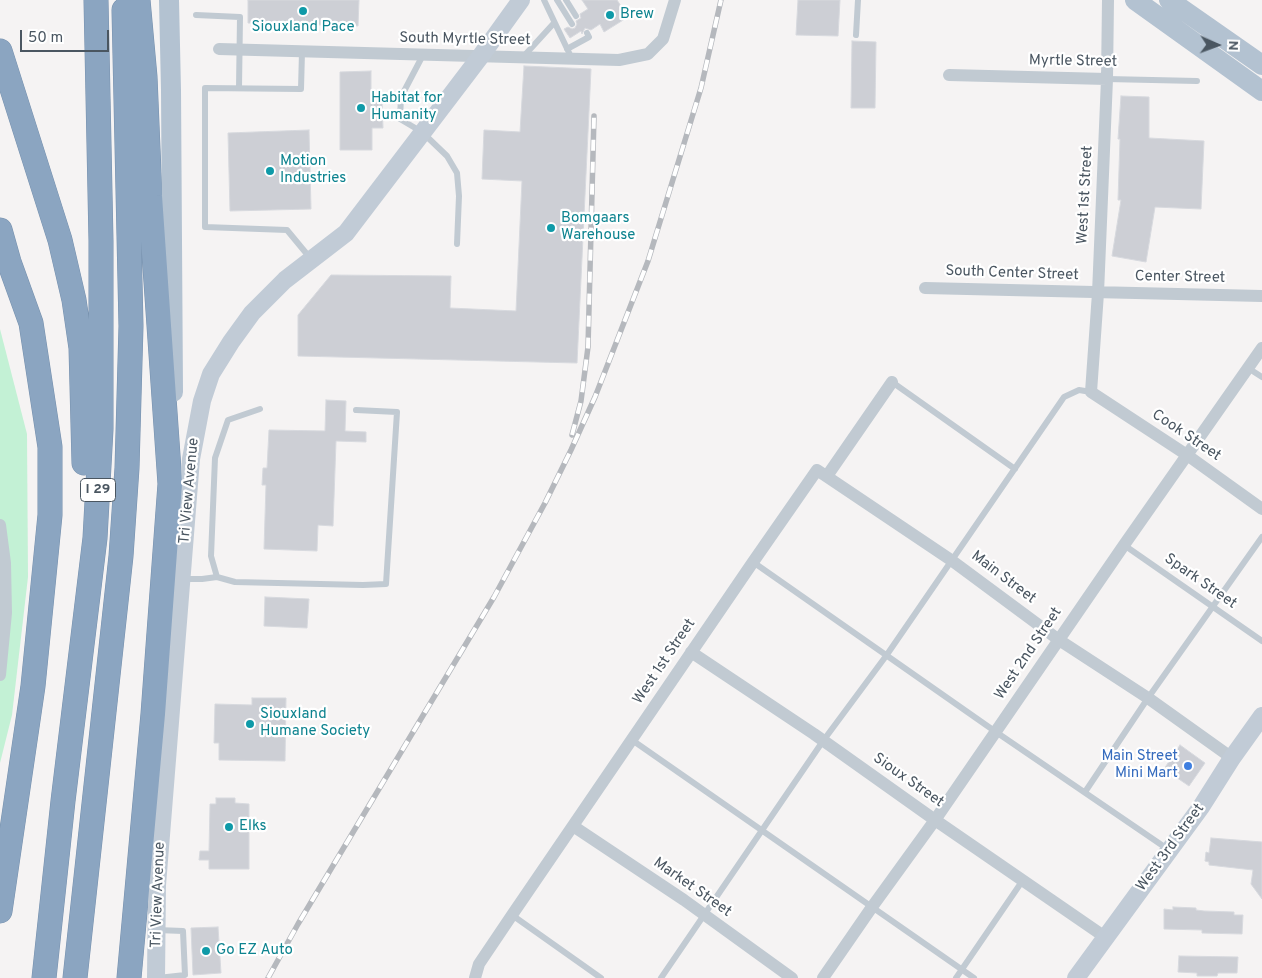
<!DOCTYPE html>
<html>
<head>
<meta charset="utf-8">
<style>
  body { margin:0 }
  #map { position:relative; width:1262px; height:978px; overflow:hidden; background:#f5f3f3; font-family:Overpass,sans-serif }
  canvas { display:block }
  .north { position:absolute; left:1192px; top:20px; width:50px; height:50px; -webkit-text-stroke:4px #fff; paint-order:stroke; rotate:92deg; font-size:14px; font-weight:700; line-height:20px; text-align:center; color:#4a5661 }
  .north::after { content:''; display:block; margin:auto; width:18px; height:22px; background:#4a5661; clip-path:polygon(50% 0,100% 100%,50% 72%,0 100%) }
  .scale { position:absolute; left:20px; top:30px; width:89px; height:22px; box-sizing:border-box; border:2px solid #4a5661; border-top:0; padding-left:6px; font-size:15px; line-height:18px; white-space:nowrap; color:#4a5661; -webkit-text-stroke:4px #fff; paint-order:stroke }
</style>
</head>
<body>
<div id="map">
<canvas width="1262" height="978"></canvas>
<div class="north">N</div>
<div class="scale">50 m</div>
</div>
<script>
const ctx = document.querySelector('canvas').getContext('2d');
ctx.lineJoin = 'round';
function paint(path, color) {
  ctx.fillStyle = color;
  ctx.fill(path, 'evenodd');
}
function poly(rows) {
  const path = new Path2D();
  for (const r of rows) {
    path.moveTo(r[0], r[1]);
    for (let i = 2; i < r.length; i += 2) path.lineTo(r[i], r[i + 1]);
  }
  return path;
}
function stroke(path, color, width, dash) {
  ctx.strokeStyle = color;
  ctx.lineWidth = width;
  ctx.lineCap = dash ? 'butt' : 'round';
  ctx.setLineDash(dash || []);
  ctx.stroke(path);
}
function label(font, color, halo, rows, align = 'center') {
  ctx.font = font + ' Overpass,sans-serif';
  ctx.lineWidth = 4.5;
  ctx.setLineDash([]);
  ctx.textBaseline = 'middle';
  ctx.strokeStyle = halo;
  ctx.fillStyle = color;
  for (const [text, x, y, turn = 0] of rows) {
    ctx.save();
    ctx.translate(x, y);
    ctx.rotate((+turn || 0) * Math.PI / 180);
    ctx.textAlign = isNaN(turn) ? turn : align;
    if (halo) ctx.strokeText(text, 0, 0);
    ctx.fillText(text, 0, 0);
    ctx.restore();
  }
}
paint(poly([
  [0,329,27,434,28,577,12,715,0,763]
]), '#c3f1d5');
const building = poly([
  [248,0,359,0,358,26,248,23,248,0],
  [582,0,617,0,628,17,604,32,600,24,591,30,585,28,582,34,581,31,570,38,564,29,568,27,572,29,575,28,577,24,576,21,581,18,580,14,588,9,582,0],
  [798,0,840,0,838,36,796,35,798,0],
  [852,41,876,42,875,108,851,108,852,41],
  [524,66,591,69,577,363,298,356,298,315,331,275,451,276,450,308,516,311,522,181,482,179,484,130,520,132,524,66],
  [371,71,371,102,382,102,383,128,372,128,372,150,340,150,340,72,371,71],
  [1121,96,1149,97,1149,138,1204,141,1201,209,1155,207,1146,262,1112,256,1121,200,1118,200,1120,139,1118,139,1121,96],
  [309,130,311,209,230,211,228,133,309,130],
  [326,400,346,401,345,431,366,432,366,442,336,441,333,526,318,525,317,551,264,549,266,485,262,485,263,468,267,468,269,430,325,431,326,400],
  [265,597,309,599,307,628,264,626,265,597],
  [252,698,286,698,285,761,219,760,219,743,214,743,215,704,252,705,252,698],
  [1180,745,1205,763,1189,786,1164,769,1180,745],
  [216,798,235,798,235,803,249,804,249,869,209,869,209,860,199,860,200,851,209,851,210,804,216,804,216,798],
  [1211,838,1262,842,1262,899,1251,884,1253,870,1209,865,1209,862,1205,861,1206,852,1209,853,1211,838],
  [1173,907,1196,908,1196,910,1204,911,1234,912,1234,915,1243,915,1242,934,1202,933,1202,930,1164,929,1164,909,1173,910,1173,907],
  [218,927,221,973,193,975,191,928,218,927],
  [1179,956,1238,957,1237,973,1218,973,1217,976,1197,976,1197,973,1178,972,1179,956]
]);
paint(building, '#cdcfd5');
stroke(building, '#d7d9de', 1);
const highway = poly([
  [0,51,60,240,74,300,81,348,84,463],
  [0,230,9,262,31,323,50,447,50,515,33,686,0,911],
  [44,978,63,801,95,538,101,429,101,241,96,0],
  [75,978,121,556,127,468,131,326,124,10],
  [129,978,153,714,170,484,150,196,145,77,138,0]
]);
stroke(highway, '#7690ad', 25);
stroke(poly([
  [544,0,572,59],
  [557,0,572,24],
  [566,0,576,16],
  [196,15,240,17,239,88],
  [856,35,858,0],
  [567,49,589,37,587,33],
  [302,52,301,89,205,88,205,227,287,230,311,259],
  [423,55,401,97,400,119,422,132,447,156,457,173,459,196,457,244],
  [523,57,554,23],
  [1107,79,1197,81],
  [1248,368,1262,377],
  [892,382,1015,469],
  [260,409,228,420,215,458,211,556,217,577,235,582,363,585,386,584,397,412,356,410],
  [1124,545,1262,641],
  [753,562,996,732,1169,850],
  [184,579,202,579,217,577],
  [632,740,974,978],
  [1085,792,1148,698,1262,537],
  [512,915,601,978],
  [157,930,183,931,185,975,158,978],
  [661,978,823,741,886,656,1064,397,1079,390,1091,392],
  [956,978,1023,880]
]), '#c1cad2', 6);
stroke(poly([
  [1108,0,1107,79,1098,293,1091,392,1187,455,1262,509],
  [219,49,619,60,648,54,663,39,675,0],
  [949,75,1107,79],
  [925,288,1262,296],
  [827,476,892,382],
  [0,525,5,563,6,613,0,675],
  [691,652,814,734,935,820,1105,937],
  [573,826,684,900,792,978],
  [475,978,479,964,512,915,753,562,817,470,951,560,1059,640,1148,698,1232,758],
  [823,978,872,907,935,820,1124,545,1262,348]
]), '#c1cad2', 12);
stroke(poly([
  [156,978,157,885,191,459,202,401,211,374,231,342,252,313,285,280,346,233,480,57,521,0],
  [1076,978,1201,807,1232,758,1262,716]
]), '#c1cbd6', 18);
stroke(poly([
  [169,0,171,90,173,392],
  [1135,0,1262,91],
  [1169,0,1262,65]
]), '#b3c2d1', 20);
stroke(highway, '#8ba5c1', 24);
const rail = poly([
  [572,435,581,401,588,347,594,116],
  [268,978,298,924,494,597,545,503,571,450,595,397,648,261,701,88,721,0]
]);
stroke(rail, '#b5b8bd', 5.5);
stroke(rail, '#fff', 4, [11]);
for (const [x, y, r, color] of [
  [303,11,5,"#0f9aa8"],
  [610,15,5,"#0f9aa8"],
  [361,108,5,"#0f9aa8"],
  [270,171,5,"#0f9aa8"],
  [551,228,5,"#0f9aa8"],
  [250,724,5,"#0f9aa8"],
  [1188,766,5,"#3f7fe0"],
  [229,827,5,"#0f9aa8"],
  [206,951,5,"#0f9aa8"]
]) {
  const dot = new Path2D();
  dot.arc(x, y, r, 0, 2 * Math.PI);
  ctx.fillStyle = color;
  ctx.fill(dot);
  stroke(dot, '#fff', 2);
}
for (const [x, y, w] of [
  [98,490,35]
]) {
  const box = new Path2D();
  box.roundRect(x - w / 2, y - 11.5, w, 23, 4);
  ctx.fillStyle = '#fff';
  ctx.fill(box);
  stroke(box, '#4a5661', 1);
}
label('bold 14px', '#4a5661', null, [
  ["I 29",98,490]
]);
label('15px', '#0d838f', '#fff', [
  ["Brew",620,15],
  ["Siouxland Pace",303,28,"center"],
  ["Habitat for",371,99],
  ["Humanity",371,116],
  ["Motion",280,162],
  ["Industries",280,179],
  ["Bomgaars",561,219],
  ["Warehouse",561,236],
  ["Siouxland",260,715],
  ["Humane Society",260,732],
  ["Elks",239,827],
  ["Go EZ Auto",216,951]
], 'left');
label('15px', '#4a5661', '#fff', [
  ["South Myrtle Street",465,40,1],
  ["Myrtle Street",1073,62,1],
  ["West 1st Street",1086,195,-87],
  ["South Center Street",1012,274,2],
  ["Center Street",1180,278,1],
  ["Cook Street",1186,436,34],
  ["Tri View Avenue",190,491,-85],
  ["Main Street",1003,578,37],
  ["Spark Street",1200,582,35],
  ["West 2nd Street",1029,654,-56],
  ["West 1st Street",665,662,-56],
  ["Sioux Street",908,781,35],
  ["West 3rd Street",1171,848,-54],
  ["Market Street",692,888,35],
  ["Tri View Avenue",159,895,-88]
]);
label('15px', '#366cbe', '#fff', [
  ["Main Street",1178,757],
  ["Mini Mart",1178,774]
], 'right');
</script>
</body>
</html>
